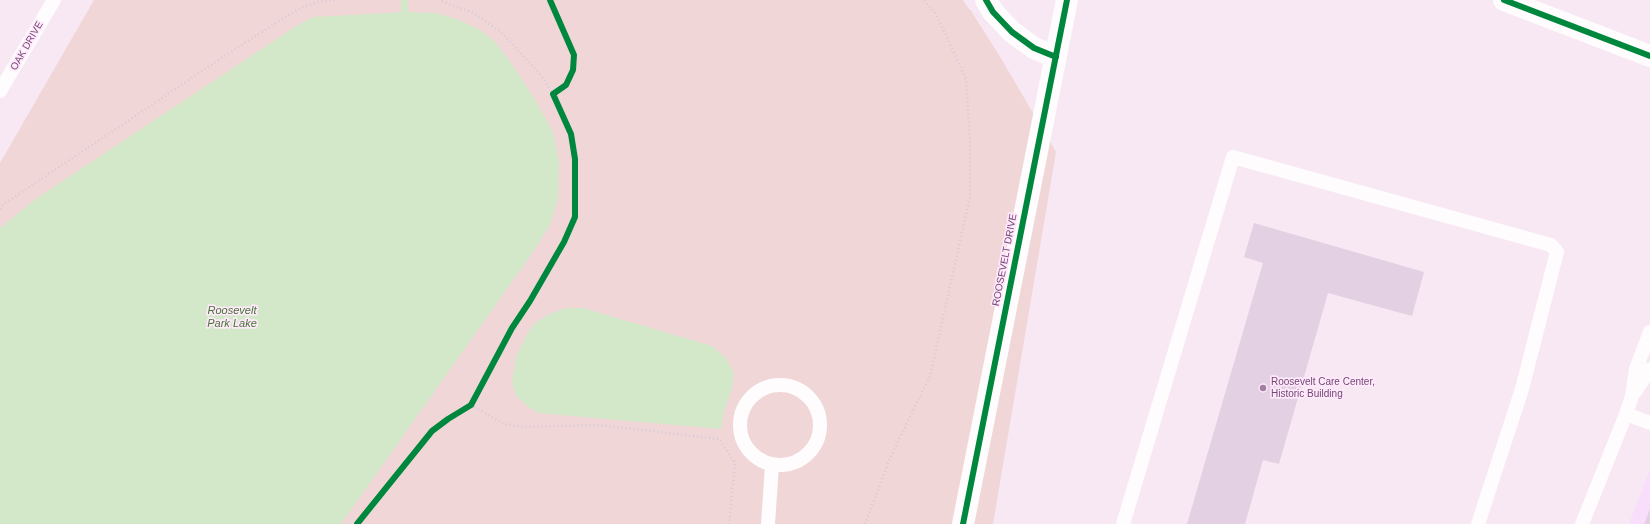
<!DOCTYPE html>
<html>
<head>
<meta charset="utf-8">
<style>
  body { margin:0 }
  canvas { display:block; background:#f7e8f4 }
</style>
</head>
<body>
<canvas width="1650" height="524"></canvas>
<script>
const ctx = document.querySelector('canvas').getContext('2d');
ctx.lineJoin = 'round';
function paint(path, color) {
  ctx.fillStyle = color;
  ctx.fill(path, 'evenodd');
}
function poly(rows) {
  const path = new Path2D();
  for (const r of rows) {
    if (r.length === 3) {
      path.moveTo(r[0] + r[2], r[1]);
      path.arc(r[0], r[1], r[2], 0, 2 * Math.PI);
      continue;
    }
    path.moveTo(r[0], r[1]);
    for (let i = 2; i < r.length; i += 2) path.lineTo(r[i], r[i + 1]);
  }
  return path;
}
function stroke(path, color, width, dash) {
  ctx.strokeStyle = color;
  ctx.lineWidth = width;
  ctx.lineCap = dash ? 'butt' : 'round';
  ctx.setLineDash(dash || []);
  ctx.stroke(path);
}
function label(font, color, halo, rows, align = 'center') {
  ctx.font = font + ' Helvetica,sans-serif';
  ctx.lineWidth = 3.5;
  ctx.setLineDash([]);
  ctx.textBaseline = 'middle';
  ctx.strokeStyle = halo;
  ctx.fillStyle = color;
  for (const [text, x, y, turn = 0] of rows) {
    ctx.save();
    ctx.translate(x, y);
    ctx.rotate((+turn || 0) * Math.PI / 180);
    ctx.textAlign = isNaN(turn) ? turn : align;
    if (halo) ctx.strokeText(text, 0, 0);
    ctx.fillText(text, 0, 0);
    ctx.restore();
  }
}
paint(poly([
  [1650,469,1650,524,1629,524]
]), '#f8defa');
paint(poly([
  [94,0,963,0,969,9,1011,41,971,11,999,55,1056,152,993,524,0,524,0,163]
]), '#f0d6d7');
paint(poly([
  [405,12,436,13,457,19,480,30,495,42,514,67,537,103,553,132,559,162,558,198,550,225,535,249,341,524,0,524,0,228,37,198,301,23,314,17],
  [566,308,583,308,712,346,726,358,734,373,732,389,724,411,721,429,538,413,527,406,516,396,512,382,516,357,526,336,534,324,549,314]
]), '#d3e7c9');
stroke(poly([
  [404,0,405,12]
]), '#d3e7c9', 7);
paint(poly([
  [1254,223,1424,272,1412,316,1328,293,1279,464,1263,460,1245,524,1187,524,1263,263,1244,257],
  [1650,509,1650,524,1644,524]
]), '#e3d0e2');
stroke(poly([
  [550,0,574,55,573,70,566,85,553,94],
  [0,209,4,204,238,47,300,8,321,1,336,0],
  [471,405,504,424,524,427,599,425,719,439,735,463,729,524],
  [357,524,432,431,448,419,471,405,512,328,530,301,564,242,575,217,575,159,571,134,553,94,540,74,500,31,471,12,439,0],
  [865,524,890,458,930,376,970,197,970,141,966,79,936,14,924,0]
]), '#d7c9d7', 2.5, [1, 3]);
stroke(poly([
  [0,91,54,0],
  [780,425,40],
  [1635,392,1650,369],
  [1626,414,1650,423],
  [768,524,772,465],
  [1123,524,1233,157,1551,245,1557,252,1522,389,1478,524],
  [1582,524,1626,414,1632,396,1636,369,1650,332]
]), '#fefcfd', 14);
stroke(poly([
  [986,0,993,12,1012,32,1034,48,1056,57],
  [1504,0,1650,56],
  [963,524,1067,0]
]), '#fefcfd', 22);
stroke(poly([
  [986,0,993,12,1012,32,1034,48,1056,57],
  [1504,0,1650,56],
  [357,524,432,431,448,419,471,405,512,328,530,301,564,242,575,217,575,159,571,134,553,94,566,85,573,70,574,55,550,0],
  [963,524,1067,0]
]), '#00873e', 6);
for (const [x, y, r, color] of [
  [1263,388,4,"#a180a1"]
]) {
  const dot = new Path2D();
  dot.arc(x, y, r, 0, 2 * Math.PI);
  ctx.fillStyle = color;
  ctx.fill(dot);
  stroke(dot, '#ffe9fb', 1.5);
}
label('10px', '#734875', '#ffe9fb', [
  ["OAK DRIVE",27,46,-60],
  ["ROOSEVELT DRIVE",1005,260,-79]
]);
label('10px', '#734875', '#ffe9fb', [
  ["Roosevelt Care Center,",1271,382],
  ["Historic Building",1271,394]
], 'left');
label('italic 11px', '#477438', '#ffe9fb', [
  ["Roosevelt",232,311],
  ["Park Lake",232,324]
]);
</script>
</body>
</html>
